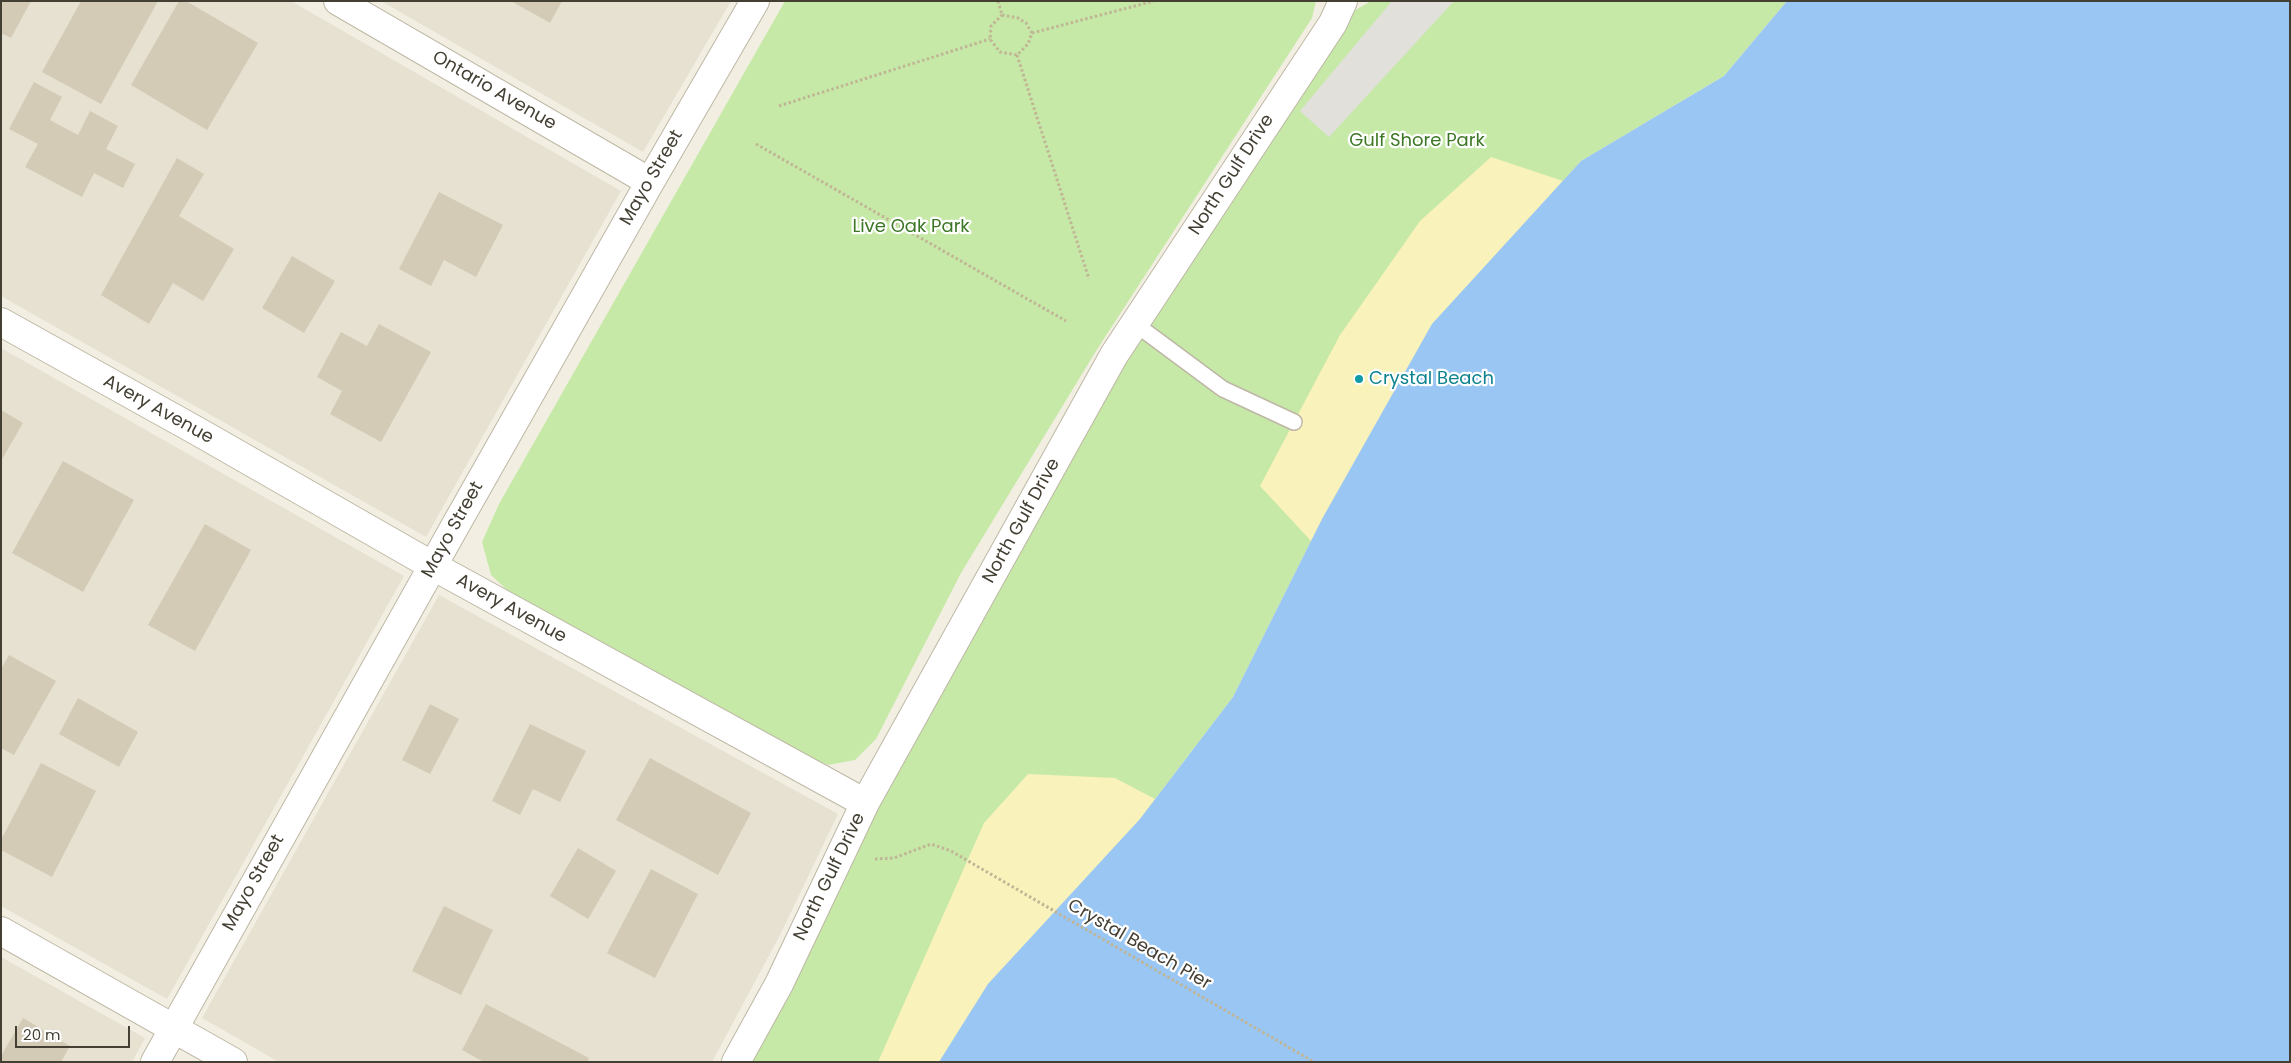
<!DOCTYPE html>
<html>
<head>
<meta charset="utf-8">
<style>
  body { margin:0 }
  #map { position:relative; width:2291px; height:1063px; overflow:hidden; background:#f2efe2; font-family:Poppins,sans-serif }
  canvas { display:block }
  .frame { position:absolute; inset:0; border:2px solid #443f33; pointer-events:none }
  .scale { position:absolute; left:15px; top:1026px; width:115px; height:22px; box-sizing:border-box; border:2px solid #443f33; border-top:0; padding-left:6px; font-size:15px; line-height:18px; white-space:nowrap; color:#443f33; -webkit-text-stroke:4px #fff; paint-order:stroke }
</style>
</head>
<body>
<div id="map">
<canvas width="2291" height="1063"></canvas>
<div class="frame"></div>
<div class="scale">20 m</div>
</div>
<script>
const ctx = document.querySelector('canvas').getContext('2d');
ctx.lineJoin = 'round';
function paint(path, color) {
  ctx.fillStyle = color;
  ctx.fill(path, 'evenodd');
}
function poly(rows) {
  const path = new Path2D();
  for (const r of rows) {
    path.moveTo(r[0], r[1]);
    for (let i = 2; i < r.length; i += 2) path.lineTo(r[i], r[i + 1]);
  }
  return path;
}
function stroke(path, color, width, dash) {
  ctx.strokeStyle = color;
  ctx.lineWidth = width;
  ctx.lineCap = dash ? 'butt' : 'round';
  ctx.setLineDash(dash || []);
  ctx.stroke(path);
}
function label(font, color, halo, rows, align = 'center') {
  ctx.font = font + ' Poppins,sans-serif';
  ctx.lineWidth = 4.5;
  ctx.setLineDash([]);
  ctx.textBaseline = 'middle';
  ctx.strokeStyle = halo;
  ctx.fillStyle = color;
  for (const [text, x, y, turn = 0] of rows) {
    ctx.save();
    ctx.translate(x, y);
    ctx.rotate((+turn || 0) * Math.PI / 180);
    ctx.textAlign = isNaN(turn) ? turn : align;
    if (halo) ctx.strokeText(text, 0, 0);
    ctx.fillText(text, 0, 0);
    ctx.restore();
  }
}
paint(poly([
  [1,1,291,1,621,191,426,537,1,296],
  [381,1,731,1,643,152],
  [1,348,404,576,167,999,1,906],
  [439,595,838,814,781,933,712,1062,279,1062,202,1018],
  [1,957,145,1038,132,1062,1,1062]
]), '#e6e1d0');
paint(poly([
  [785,1,1316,1,1312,18,1096,351,961,573,876,739,855,760,828,765,790,750,518,600,491,575,482,542,499,504],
  [1371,1,1787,1,1724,76,1581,161,1432,324,1322,519,1233,697,1140,819,988,984,939,1062,733,1062,1114,355,1333,23]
]), '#c6e9a8');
paint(poly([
  [1491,157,1563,181,1432,324,1311,541,1260,486,1340,335,1420,221],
  [1028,774,1115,778,1155,799,1140,819,988,984,939,1062,878,1062,984,823]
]), '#f9f2bb');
paint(poly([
  [1392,1,1454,1,1329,137,1300,111]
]), '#e2e0db');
paint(poly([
  [1787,1,2290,1,2290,1062,939,1062,988,984,1140,819,1233,697,1322,519,1432,324,1581,161,1724,76]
]), '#9ac6f3');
paint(poly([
  [1,1,31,1,11,38,1,33],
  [81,1,158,1,101,104,42,72],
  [179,1,186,1,258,43,207,130,131,85],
  [511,1,562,1,550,23],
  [34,82,62,97,50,120,78,135,90,111,118,126,106,149,135,164,123,188,94,173,82,197,25,167,38,144,9,129],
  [177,158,204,174,179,216,234,249,203,301,173,283,149,324,101,295],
  [439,192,503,225,476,277,444,260,431,286,399,269],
  [292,256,335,281,304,333,262,308],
  [379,324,431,352,381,442,330,414,342,391,317,377,341,332,367,346],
  [1,410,23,423,1,461],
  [63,461,134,500,83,592,12,553],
  [205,524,251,550,195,651,148,625],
  [9,655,56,681,14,755,1,748,1,669],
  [78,698,138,732,119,767,59,734],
  [430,704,459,719,430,774,402,760],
  [530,724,586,751,560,802,533,789,520,815,492,801],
  [650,758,751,813,718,875,616,820],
  [41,763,96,791,52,877,1,850,1,840],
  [578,848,616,871,588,919,550,896],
  [651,869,698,894,655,978,607,953],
  [444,906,493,930,461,995,412,971],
  [486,1004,589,1058,587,1062,484,1062,462,1050],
  [23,1018,70,1046,61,1062,1,1062,1,1056]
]), '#d4cbb7');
const service = poly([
  [1134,323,1223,389,1294,422]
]);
const minor = poly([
  [338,1,650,182],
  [1,322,197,431,433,566,865,803],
  [1,931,233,1062],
  [155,1062,454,528,650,182,755,1],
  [736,1062,779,984,865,803,1114,355,1333,23,1343,1]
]);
stroke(service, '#beb7a5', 18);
stroke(minor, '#beb7a5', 30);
stroke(poly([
  [998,1,1002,15],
  [1002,15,1018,18,1026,23,1032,33,1028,44,1017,55,1000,52,990,39,991,26,1002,15],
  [1032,33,1154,1],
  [1017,55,1089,279],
  [779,106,990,39],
  [756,144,1066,321],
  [875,859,894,858,931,844,951,851,1314,1062]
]), '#c0b595', 3, [2.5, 2.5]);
stroke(service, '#fff', 15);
stroke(minor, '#fff', 28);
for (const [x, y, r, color] of [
  [1359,379,5,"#0f9aa8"]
]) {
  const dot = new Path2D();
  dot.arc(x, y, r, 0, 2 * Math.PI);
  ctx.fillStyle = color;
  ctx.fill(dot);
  stroke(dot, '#fff', 2);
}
label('18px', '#443f33', '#fff', [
  ["Ontario Avenue",494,91,30],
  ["North Gulf Drive",1232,175,-57],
  ["Mayo Street",652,178,-60],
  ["Avery Avenue",158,410,29],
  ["North Gulf Drive",1022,521,-61],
  ["Mayo Street",453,530,-61],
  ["Avery Avenue",511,609,29],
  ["North Gulf Drive",830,877,-64],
  ["Mayo Street",254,883,-61],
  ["Crystal Beach Pier",1139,945,30]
]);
label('18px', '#3b7724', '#fff', [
  ["Gulf Shore Park",1417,141],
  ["Live Oak Park",911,227]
]);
label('18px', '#0d838f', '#fff', [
  ["Crystal Beach",1369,379]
], 'left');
</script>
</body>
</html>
